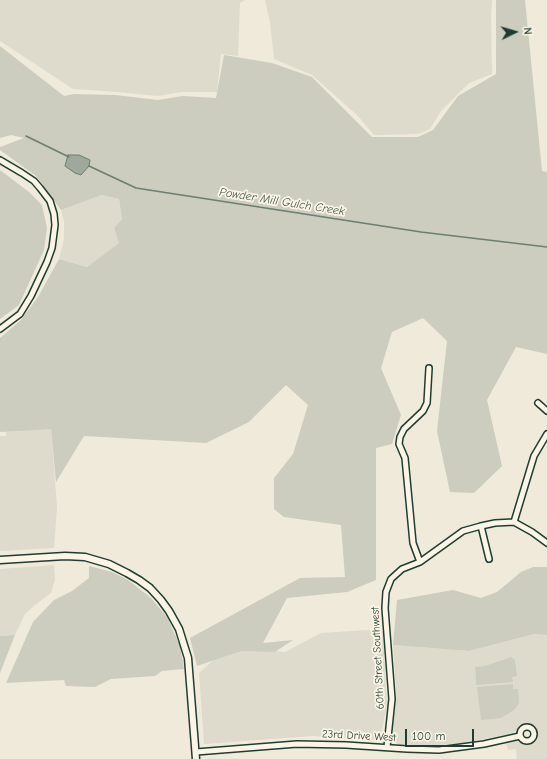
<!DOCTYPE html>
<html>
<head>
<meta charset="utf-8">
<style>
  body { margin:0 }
  #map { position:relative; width:547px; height:759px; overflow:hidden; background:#efeada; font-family:"Comic Neue",sans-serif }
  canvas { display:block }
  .north { position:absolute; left:495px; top:12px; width:40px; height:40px; -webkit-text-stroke:3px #fcf5e5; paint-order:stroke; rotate:85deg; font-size:11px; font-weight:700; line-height:16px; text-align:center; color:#1f3d34 }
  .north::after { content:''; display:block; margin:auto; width:14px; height:18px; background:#1f3d34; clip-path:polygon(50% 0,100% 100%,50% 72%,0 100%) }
  .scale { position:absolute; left:405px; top:729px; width:69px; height:18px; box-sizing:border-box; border:2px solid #1f3d34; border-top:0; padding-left:5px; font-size:12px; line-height:14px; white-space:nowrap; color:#1f3d34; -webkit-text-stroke:3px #fcf5e5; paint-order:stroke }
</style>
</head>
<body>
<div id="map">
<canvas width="547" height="759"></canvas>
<div class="north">N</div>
<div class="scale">100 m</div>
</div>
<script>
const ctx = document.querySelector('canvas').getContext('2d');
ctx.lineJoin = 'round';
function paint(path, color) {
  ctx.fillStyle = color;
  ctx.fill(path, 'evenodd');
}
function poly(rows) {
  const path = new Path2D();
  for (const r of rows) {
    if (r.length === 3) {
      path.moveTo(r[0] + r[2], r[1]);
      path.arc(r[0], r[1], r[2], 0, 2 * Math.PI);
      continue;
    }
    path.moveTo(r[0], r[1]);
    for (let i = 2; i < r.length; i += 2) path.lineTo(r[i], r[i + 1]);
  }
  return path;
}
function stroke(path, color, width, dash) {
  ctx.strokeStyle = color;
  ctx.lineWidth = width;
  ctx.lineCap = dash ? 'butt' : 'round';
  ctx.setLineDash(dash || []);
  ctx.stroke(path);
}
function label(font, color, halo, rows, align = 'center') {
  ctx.font = font + ' "Comic Neue",sans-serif';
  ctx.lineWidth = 3.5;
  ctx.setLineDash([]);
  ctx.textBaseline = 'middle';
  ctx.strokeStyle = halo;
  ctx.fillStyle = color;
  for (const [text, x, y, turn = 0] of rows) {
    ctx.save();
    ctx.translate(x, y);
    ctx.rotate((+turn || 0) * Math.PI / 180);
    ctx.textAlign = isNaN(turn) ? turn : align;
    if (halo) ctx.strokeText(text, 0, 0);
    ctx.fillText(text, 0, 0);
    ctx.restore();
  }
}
paint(poly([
  [0,0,245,0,240,3,238,56,221,54,217,92,181,92,158,96,117,92,73,89,0,41],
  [265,0,492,0,491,15,492,74,469,83,441,111,430,129,418,134,374,135,358,116,312,75,274,59,270,22],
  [102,195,119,199,122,219,114,228,120,243,87,267,59,259,64,239,64,221,61,210],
  [51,428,57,507,54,548,0,551,0,436,6,436,6,431],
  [54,565,55,579,51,593,35,605,25,614,15,635,0,636,0,569],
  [367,630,383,632,387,705,380,740,312,736,204,744,199,673,228,647,285,652,321,633],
  [534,634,547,635,547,759,517,759,516,749,508,750,506,743,518,741,528,743,534,740,536,736,536,731,533,727,529,725,523,725,513,733,465,743,425,746,400,745,395,742,392,736,396,692,393,645,469,651]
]), '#dedbcc');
paint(poly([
  [496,0,525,0,542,171,547,172,547,354,516,347,487,400,502,466,474,493,450,492,437,431,447,341,423,318,392,332,381,368,401,415,392,444,376,448,376,580,347,592,287,598,263,643,293,640,275,652,241,651,197,666,190,638,300,578,345,577,341,525,284,517,274,509,274,478,293,454,308,405,286,385,249,422,206,443,84,436,56,482,51,429,0,432,0,338,21,320,38,297,59,259,87,267,119,243,114,228,122,219,119,199,102,195,61,210,36,176,0,150,0,147,24,138,11,135,0,138,0,46,64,96,74,94,115,95,158,100,183,96,216,98,224,55,272,63,312,77,372,137,418,137,433,130,458,96,496,74],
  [0,170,29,192,42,205,47,228,44,250,19,305,0,319],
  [89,566,112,572,128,580,151,598,167,617,180,646,184,669,162,671,155,676,111,679,95,687,66,686,64,680,6,683,33,622,54,600,72,591,89,578],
  [533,567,547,567,547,635,534,634,469,651,393,645,397,600,453,590,481,598,497,592,521,572],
  [15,635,0,673,0,636],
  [511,657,515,660,517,676,512,677,513,682,476,685,476,679,473,679,476,678,475,667,485,666],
  [513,684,513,689,518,689,519,703,514,710,501,718,481,720,477,687]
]), '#cccdbf');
const water = poly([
  [68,155,79,155,90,160,89,166,81,175,75,173,65,166,68,155]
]);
paint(water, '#9fa89a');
stroke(water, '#6c7d71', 1);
stroke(poly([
  [26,136,69,157],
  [89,166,136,188,421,232,547,247]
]), '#6c7d71', 1.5);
const minor = poly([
  [0,160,22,173,34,181,40,188,50,201,54,214,55,225,52,248,47,262,31,296,20,314,0,329],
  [538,403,547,411],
  [514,522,534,456,547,434],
  [481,526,489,559],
  [420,562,413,543,405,458,399,444,400,437,404,429,423,411,427,403,429,368],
  [527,734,7],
  [387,747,392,699,385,608,386,592,391,579,402,569,420,562,463,531,481,526,495,523,514,522,532,532,547,543],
  [196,752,297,744,346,745,407,749,439,750,484,744,520,736]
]);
const tertiary = poly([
  [0,560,65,556,85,557,109,564,127,573,139,580,150,588,161,600,169,611,179,629,188,658,196,759]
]);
stroke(minor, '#1f3d34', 8);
stroke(tertiary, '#1f3d34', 9);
stroke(minor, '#fcf5e5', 5);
stroke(tertiary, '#fcf5e5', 6);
label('11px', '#1f3d34', '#fcf5e5', [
  ["60th Street Southwest",378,658,-93],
  ["23rd Drive West",359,736,3]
]);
label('italic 12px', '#455d53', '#fcf5e5', [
  ["Powder Mill Gulch Creek",282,202,9]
]);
</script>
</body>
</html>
